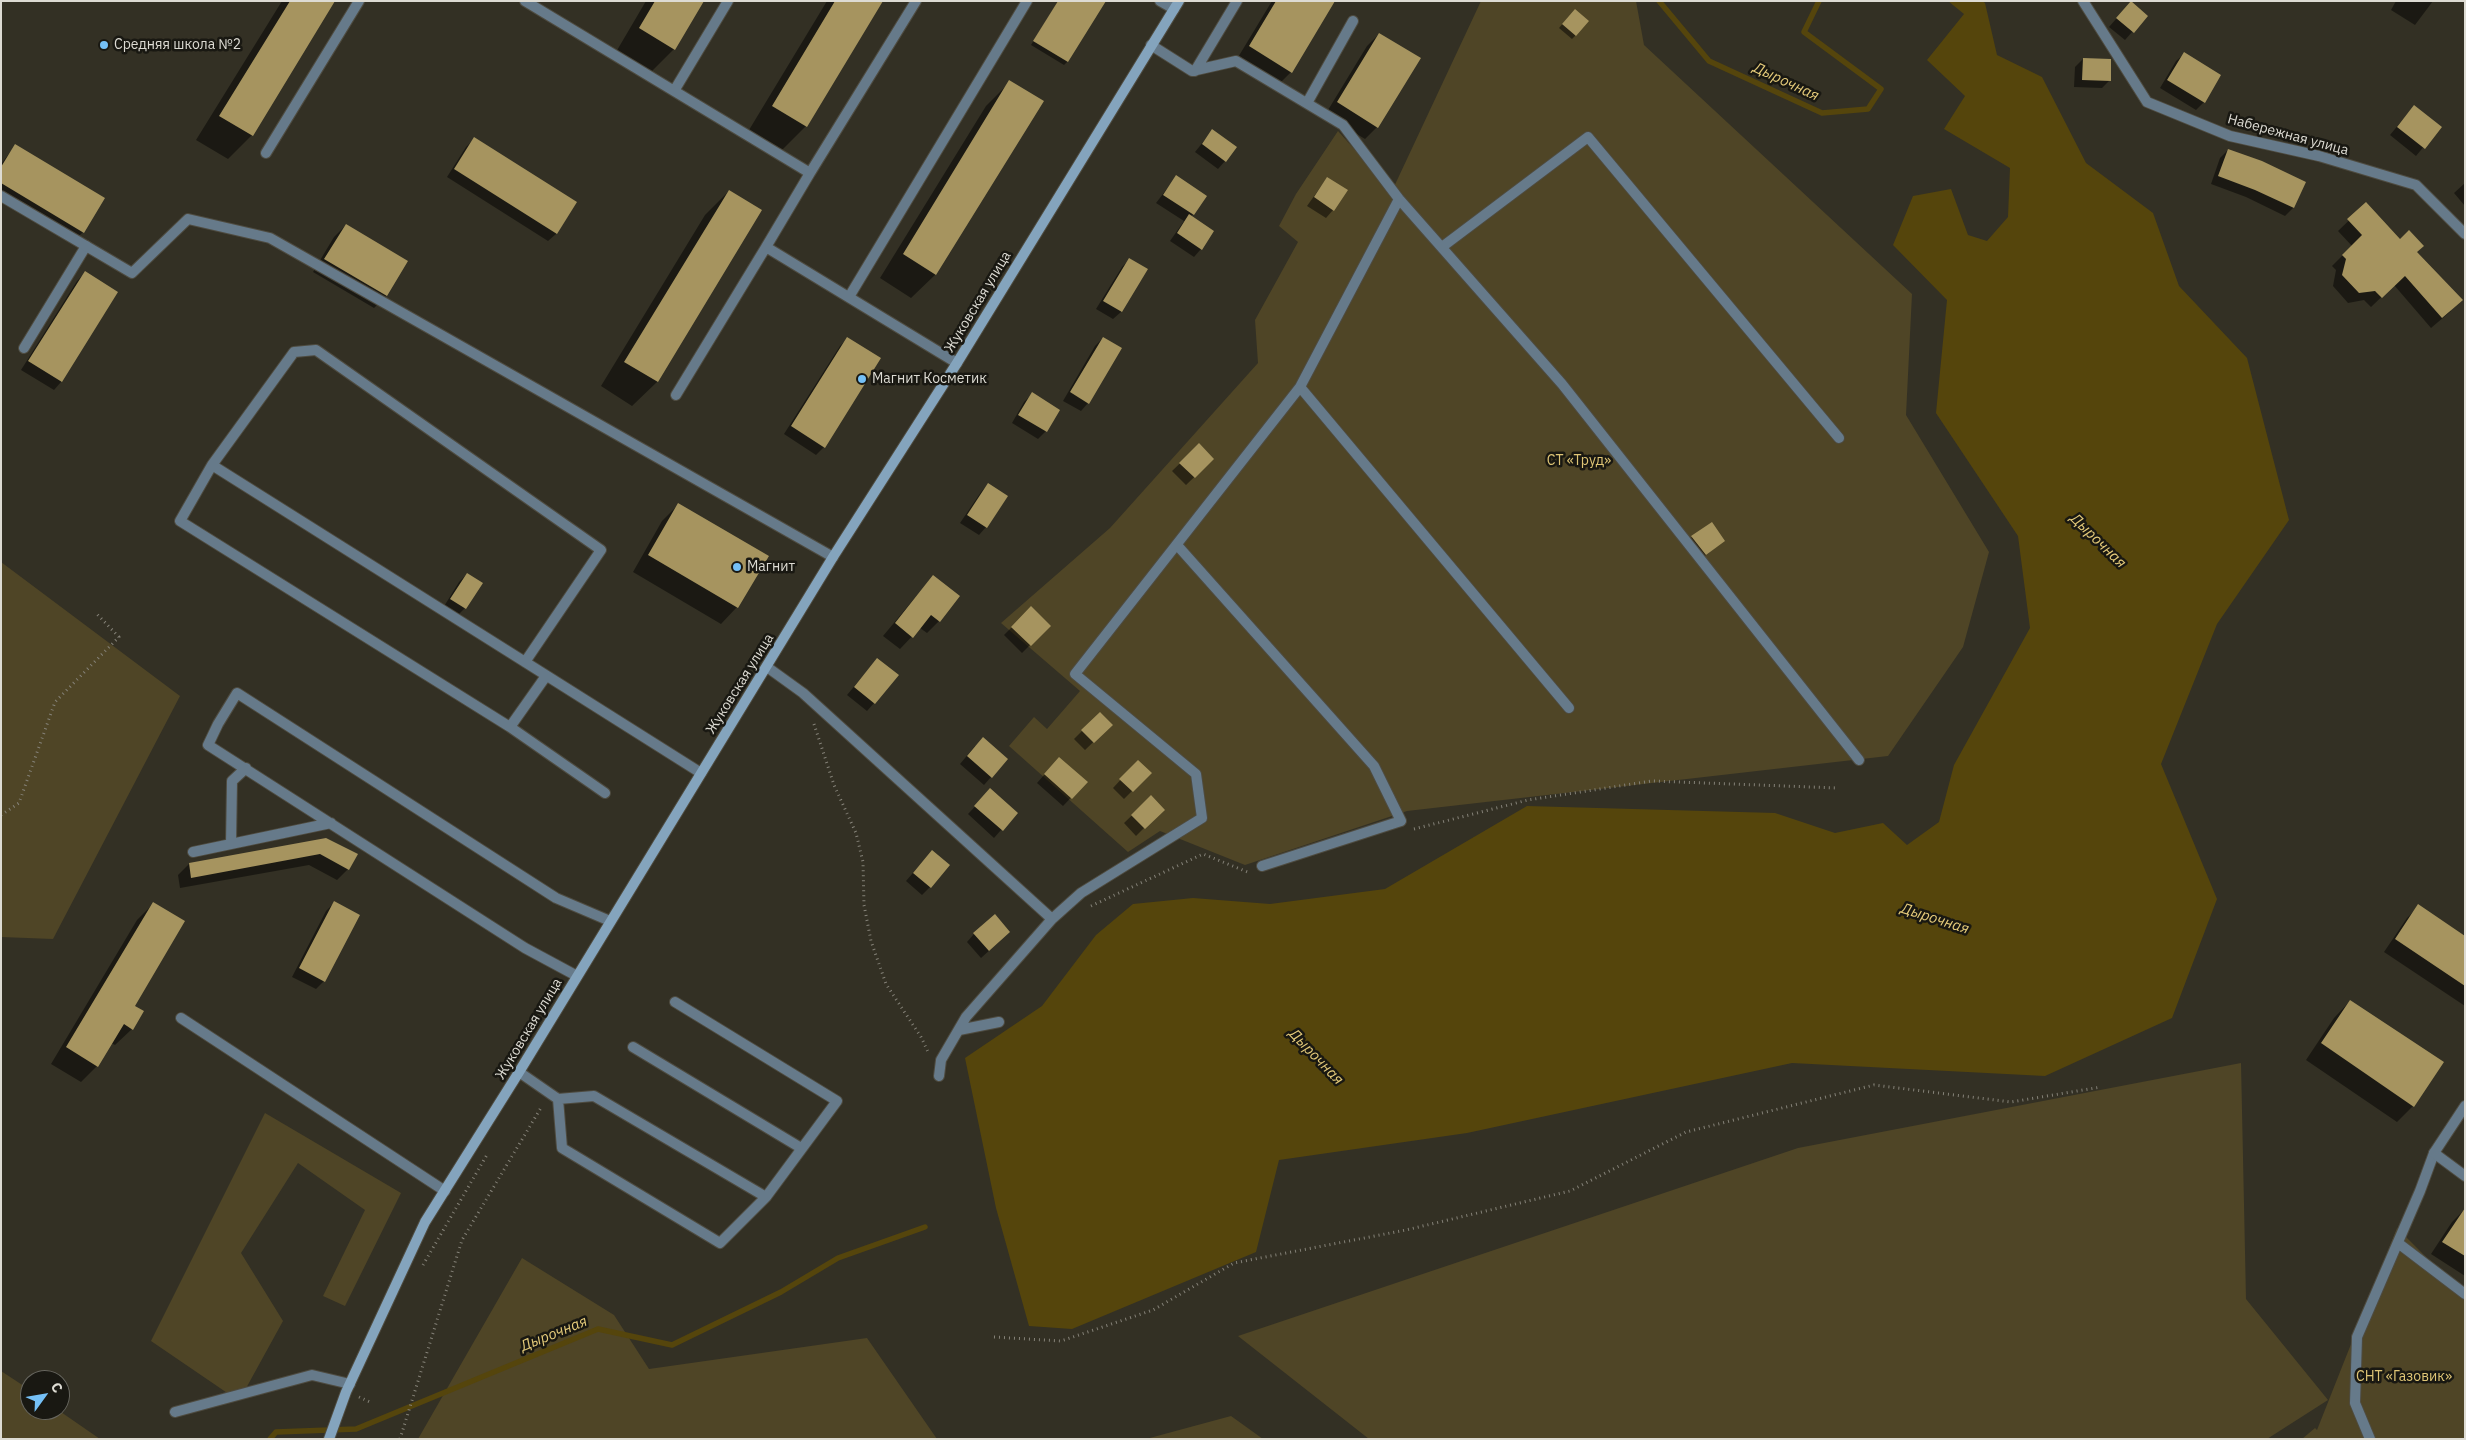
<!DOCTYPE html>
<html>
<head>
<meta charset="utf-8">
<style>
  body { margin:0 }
  #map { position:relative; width:2466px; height:1440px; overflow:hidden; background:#333024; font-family:"IBM Plex Sans",sans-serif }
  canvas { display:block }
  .frame { position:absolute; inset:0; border:2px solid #dddbd3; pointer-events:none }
  .north { position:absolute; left:20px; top:1370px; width:50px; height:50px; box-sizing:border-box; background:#191812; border:1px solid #67665f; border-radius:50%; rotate:58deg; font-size:14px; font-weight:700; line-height:20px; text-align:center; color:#dddbd3 }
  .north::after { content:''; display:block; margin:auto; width:18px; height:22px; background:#75c0f6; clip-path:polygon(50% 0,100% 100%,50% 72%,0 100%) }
</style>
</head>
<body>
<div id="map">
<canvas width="2466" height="1440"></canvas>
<div class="frame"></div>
<div class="north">С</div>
</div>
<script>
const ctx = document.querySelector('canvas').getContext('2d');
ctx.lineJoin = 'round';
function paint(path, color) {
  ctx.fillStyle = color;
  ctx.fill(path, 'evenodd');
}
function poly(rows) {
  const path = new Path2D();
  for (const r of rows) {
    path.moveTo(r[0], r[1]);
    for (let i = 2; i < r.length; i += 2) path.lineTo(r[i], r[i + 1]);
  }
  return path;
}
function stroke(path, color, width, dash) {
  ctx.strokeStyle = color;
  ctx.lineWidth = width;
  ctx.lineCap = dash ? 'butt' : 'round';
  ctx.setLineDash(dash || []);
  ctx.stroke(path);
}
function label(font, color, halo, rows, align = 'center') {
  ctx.font = font + ' "IBM Plex Sans",sans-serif';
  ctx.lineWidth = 5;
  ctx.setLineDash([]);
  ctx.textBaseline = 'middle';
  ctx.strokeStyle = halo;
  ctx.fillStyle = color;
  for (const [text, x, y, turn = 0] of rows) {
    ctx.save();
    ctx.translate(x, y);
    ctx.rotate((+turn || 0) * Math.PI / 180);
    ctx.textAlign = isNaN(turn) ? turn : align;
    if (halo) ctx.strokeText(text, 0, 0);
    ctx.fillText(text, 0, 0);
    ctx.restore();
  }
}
paint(poly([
  [1481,1,1636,1,1644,45,1912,294,1906,415,1989,552,1963,647,1888,756,1407,811,1245,865,1160,831,1128,852,1009,746,1034,717,1047,729,1080,691,1001,623,1110,528,1258,363,1255,320,1298,242,1279,226,1296,194,1338,131,1392,191],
  [1,562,180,696,53,939,1,937],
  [2241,1063,2246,1299,2328,1400,2267,1439,1369,1439,1238,1336,1798,1148],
  [265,1113,401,1193,345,1306,323,1296,365,1210,298,1163,241,1253,283,1321,239,1401,151,1341],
  [2397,1228,2465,1296,2465,1439,2302,1439,2315,1428,2317,1430],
  [522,1258,614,1315,649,1369,867,1338,937,1439,418,1439],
  [1,1371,30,1390,30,1410,58,1410,100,1439,1,1439],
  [1231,1416,1263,1439,1146,1439]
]), '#4f4526');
paint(poly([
  [1948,1,1982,1,1985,3,1997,55,2042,77,2086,163,2153,213,2179,286,2247,358,2289,520,2217,624,2161,764,2217,899,2172,1018,2045,1076,1792,1063,1467,1133,1279,1160,1256,1252,1072,1329,1029,1326,996,1208,965,1058,1042,1006,1096,935,1133,904,1193,898,1270,904,1385,889,1527,806,1775,813,1835,833,1883,823,1907,845,1939,822,1954,765,2030,628,2018,536,1936,413,1947,300,1893,245,1913,196,1951,189,1968,235,1987,241,2008,217,2010,168,1944,129,1965,96,1927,60,1964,14]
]), '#55450c');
paint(poly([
  [282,1,334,1,252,135,228,159,196,140],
  [646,1,702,1,674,49,650,73,616,52],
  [827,1,881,1,806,126,782,150,749,130],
  [1058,1,1067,62,1064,65,1031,45],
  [1272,1,1334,1,1291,72,1279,84,1237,59],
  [2396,1,2433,1,2415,25,2391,10],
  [2123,11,2146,16,2125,40,2109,27],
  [1571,14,1576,35,1572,39,1559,28],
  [1379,34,1377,127,1365,139,1325,115,1367,46],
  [2184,54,2204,102,2196,110,2160,88,2176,61],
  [2083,59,2110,80,2102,88,2074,87,2075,67],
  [1010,82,936,274,911,298,880,278,986,106],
  [2414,106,2440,127,2416,156,2390,135],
  [1212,131,1225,161,1218,169,1195,152],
  [474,139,575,203,556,234,548,241,447,177,466,147],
  [15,146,83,232,75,240,1,196,1,164],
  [2228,150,2305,183,2293,208,2285,216,2246,197,2211,184,2220,158],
  [1176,177,1193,214,1190,217,1201,249,1194,257,1170,241,1184,221,1156,203],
  [1327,178,1333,210,1326,218,1307,206],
  [2465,183,2465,206,2454,193],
  [729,191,760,210,657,382,632,406,601,386,705,215],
  [2366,204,2400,241,2416,252,2451,311,2431,328,2394,285,2371,307,2364,300,2348,303,2333,286,2336,270,2332,266,2352,246,2338,231],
  [346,225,406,262,386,296,374,308,313,272,334,237],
  [1130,259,1147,270,1121,312,1113,319,1096,309,1122,267],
  [85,273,117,293,61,382,54,390,21,370,77,281],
  [848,338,824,447,816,455,784,434,840,346],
  [1103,338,1088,403,1081,411,1063,401,1095,346],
  [1032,394,1046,431,1038,439,1012,423,1024,402],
  [1199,445,1213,459,1186,485,1172,471],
  [988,484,986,527,979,535,960,523,981,492],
  [678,505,737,607,721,624,633,572,662,521],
  [1692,537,1724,541,1697,562,1684,545],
  [467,574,465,608,457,616,443,608,459,582],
  [933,576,939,621,927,633,920,628,900,649,883,636],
  [1031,608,1049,626,1022,653,1004,635],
  [877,659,874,703,867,711,847,695],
  [1100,713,1111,725,1085,750,1074,739],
  [975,746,991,777,984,785,960,764],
  [1138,761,1150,773,1124,799,1113,788],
  [1052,766,1086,782,1063,806,1037,783],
  [1151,797,1163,809,1136,836,1124,823],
  [983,798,1016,813,994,838,968,814],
  [326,839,348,869,337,880,309,865,180,888,178,875,189,864],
  [924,860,930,887,922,895,906,881],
  [334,903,324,981,316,989,292,977,326,911],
  [153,904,133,1006,132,1029,115,1045,111,1043,97,1066,81,1082,51,1064,137,920],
  [2419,906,2465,937,2465,1006,2384,952,2407,918],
  [974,934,1001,940,981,958,967,942],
  [2350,1001,2413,1106,2397,1122,2306,1060,2334,1018],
  [2464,1210,2465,1210,2465,1276,2431,1254,2452,1222]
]), '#0007');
stroke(poly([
  [1659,1,1709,61,1822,113,1868,109,1881,89,1804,32,1819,1],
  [270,1439,276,1432,356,1429,598,1329,672,1345,781,1292,838,1258,925,1227]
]), '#55450c', 5.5);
paint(poly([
  [290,1,335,1,253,136,219,116],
  [655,1,704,1,675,50,639,28],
  [835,1,883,1,807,127,772,106],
  [1058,1,1106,1,1068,62,1033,41],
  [1276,1,1335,1,1292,73,1249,46],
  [2131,1,2148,16,2134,33,2116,18],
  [1575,9,1589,21,1576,36,1562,24],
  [1379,33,1421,58,1378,128,1337,102],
  [2184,52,2221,75,2205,103,2167,80],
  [2083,58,2111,59,2111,81,2082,80],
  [1009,80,1044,101,936,275,903,254],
  [2414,105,2442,127,2425,149,2397,127],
  [1212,129,1237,147,1226,162,1202,144],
  [474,137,577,202,557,234,454,169],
  [15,144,105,198,84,233,1,183,1,167],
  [2228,149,2262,161,2306,182,2294,208,2255,190,2218,176],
  [1176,175,1207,196,1194,215,1163,195],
  [1327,177,1348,190,1334,211,1314,197],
  [729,190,762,210,658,382,624,362],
  [2366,202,2400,239,2409,230,2424,246,2417,252,2463,300,2442,318,2405,276,2382,298,2375,291,2359,293,2342,275,2346,259,2342,255,2362,235,2347,219],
  [1189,214,1214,231,1202,250,1177,233],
  [346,224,408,261,387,296,324,259],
  [1129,258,1148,269,1122,312,1103,301],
  [85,271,118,292,62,382,28,361],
  [847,337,881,358,825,448,791,426],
  [1103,337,1122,348,1089,404,1070,392],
  [1032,392,1060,410,1047,432,1018,415],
  [1199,443,1214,459,1195,478,1179,463],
  [988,483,1008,496,987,528,967,515],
  [678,503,769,556,738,608,648,555],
  [1712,522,1725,541,1706,555,1691,536],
  [467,573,483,583,466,609,450,599],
  [933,575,960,596,940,622,931,615,913,638,895,623],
  [1031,606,1051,626,1031,646,1011,627],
  [877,658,899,675,875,704,854,687],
  [1100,712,1113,725,1094,743,1081,730],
  [983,737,1008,759,992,778,967,756],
  [1059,757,1088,782,1072,799,1044,774],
  [1138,760,1152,773,1133,792,1119,779],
  [990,788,1018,813,1003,831,974,806],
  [1151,795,1165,810,1145,829,1131,815],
  [326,838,358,854,349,870,320,854,191,878,189,863],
  [932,850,950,865,931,888,913,873],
  [334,901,360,915,325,982,299,968],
  [153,902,185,921,135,1006,144,1011,133,1030,124,1024,98,1067,66,1047],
  [2418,904,2465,936,2465,986,2395,939],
  [995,914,1010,932,989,951,973,933],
  [2350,1000,2444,1062,2414,1107,2321,1043],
  [2465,1208,2465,1256,2442,1242]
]), '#a6945f');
const service = poly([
  [525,1,810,173,766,247,957,363],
  [1151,45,1192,71,1236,61,1343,125,1399,199,1562,384,1859,760],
  [1195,71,1237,1],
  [674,91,728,1],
  [1307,103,1353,21],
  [266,153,359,1],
  [810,173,916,1],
  [1442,247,1588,137,1839,438],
  [849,297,1027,1],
  [24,348,86,246],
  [1300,387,1569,708],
  [676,395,766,247],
  [212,465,180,521,510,727],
  [1177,545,1374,766,1401,821,1262,866],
  [525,662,601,550,316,350,294,352,212,465,525,662,701,773],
  [767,667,803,693,1052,919,1081,893,1202,818,1196,774,1075,674,1300,387,1399,199],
  [546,676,510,727,605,793],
  [246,768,232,781,231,844,331,823],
  [193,852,231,844],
  [577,976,525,948,208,745,218,724,237,693,556,898,610,921],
  [675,1002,837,1101,766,1197],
  [181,1018,445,1191],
  [959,1030,999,1022],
  [633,1047,801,1148],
  [519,1072,558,1099,594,1096,766,1197,720,1243,562,1148,558,1099],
  [939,1076,941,1060,966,1017,1052,919],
  [2398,1243,2465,1294],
  [175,1412,312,1375,350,1384],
  [2370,1439,2355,1403,2357,1337,2420,1191,2434,1153]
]);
const minor = poly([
  [1160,1,1174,9],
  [2083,1,2147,102,2230,136,2319,156,2416,185,2465,234],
  [1,196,132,273,188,219,270,238,833,557],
  [2465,1106,2434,1153,2465,1176]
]);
const secondary = poly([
  [329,1439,346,1392,425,1222,519,1072,833,557,957,363,1179,1]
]);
stroke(service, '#4e4b40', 12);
stroke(minor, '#4e4b40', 12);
stroke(secondary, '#4e4b40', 12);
stroke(poly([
  [814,724,834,785,856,833,863,862,864,905,871,941,886,984,921,1037,929,1054],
  [1,815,19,803,55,702,119,637,95,612],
  [1414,829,1528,800,1652,781,1838,788],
  [1091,906,1203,854,1250,873],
  [423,1265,488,1153],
  [994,1337,1061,1341,1153,1310,1234,1263,1406,1230,1570,1191,1686,1132,1874,1085,2011,1102,2101,1087],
  [359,1397,370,1402],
  [400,1439,462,1240,542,1106]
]), '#858278', 3, [1, 4]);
stroke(service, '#667a8a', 10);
stroke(minor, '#667a8a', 10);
stroke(secondary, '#84a4bd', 10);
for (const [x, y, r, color] of [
  [104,45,5,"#75c0f6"],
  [862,379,5,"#75c0f6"],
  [737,567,5,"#75c0f6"]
]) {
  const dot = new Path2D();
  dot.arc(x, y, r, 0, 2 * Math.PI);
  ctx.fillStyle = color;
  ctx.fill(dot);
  stroke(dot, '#191812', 2);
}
label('14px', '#dddbd3', '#191812', [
  ["Средняя школа №2",114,45],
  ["Магнит Косметик",872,379],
  ["Магнит",747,567]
], 'left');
label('14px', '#dddbd3', '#191812', [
  ["Набережная улица",2288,135,15],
  ["Жуковская улица",978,302,-59],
  ["Жуковская улица",740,684,-58],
  ["Жуковская улица",529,1029,-59]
]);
label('14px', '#e0c676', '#191812', [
  ["СТ «Труд»",1579,461],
  ["СНТ «Газовик»",2404,1377]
]);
label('italic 15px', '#e5cb7a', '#191812', [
  ["Дырочная",1786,82,25],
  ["Дырочная",2098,541,44],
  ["Дырочная",1935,919,18],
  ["Дырочная",1316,1057,46],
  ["Дырочная",554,1334,-22]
]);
</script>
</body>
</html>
